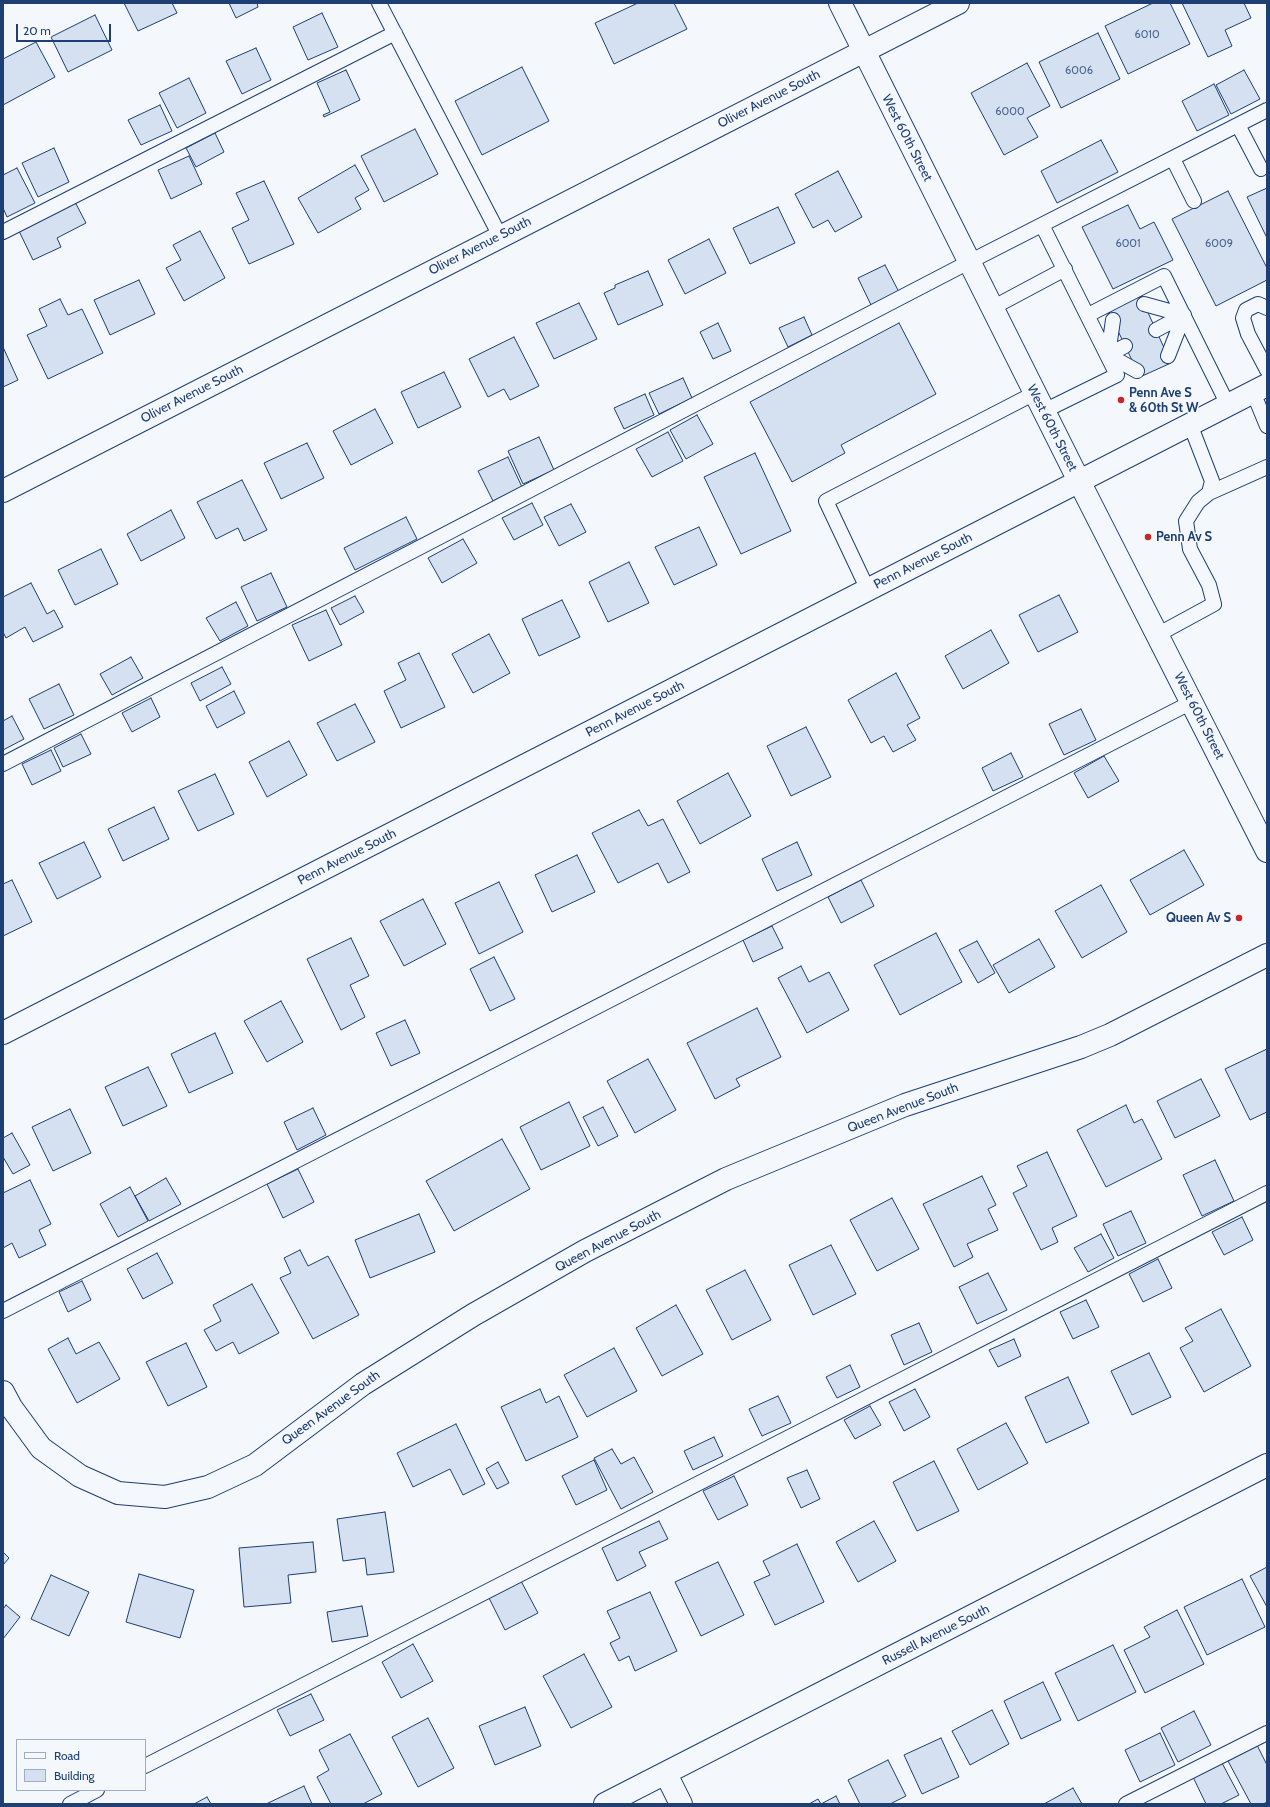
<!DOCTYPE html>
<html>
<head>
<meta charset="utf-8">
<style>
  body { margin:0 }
  #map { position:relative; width:1270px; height:1807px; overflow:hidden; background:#f4f7fb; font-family:Cabin,sans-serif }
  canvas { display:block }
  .frame { position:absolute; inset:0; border:4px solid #1d3f73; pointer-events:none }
  .legend { position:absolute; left:16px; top:1739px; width:130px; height:52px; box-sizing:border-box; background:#f4f7fb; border:1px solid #9eadc5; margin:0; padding:5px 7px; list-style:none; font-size:12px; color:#1d3f73 }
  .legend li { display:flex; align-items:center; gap:8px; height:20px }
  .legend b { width:20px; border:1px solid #9eadc5 }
  .scale { position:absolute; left:16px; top:24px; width:95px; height:18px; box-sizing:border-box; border:2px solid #1d3f73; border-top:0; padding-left:5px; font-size:12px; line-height:14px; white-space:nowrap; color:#1d3f73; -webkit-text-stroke:3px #f4f7fb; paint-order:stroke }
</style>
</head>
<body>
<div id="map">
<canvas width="1270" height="1807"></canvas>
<div class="frame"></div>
<ul class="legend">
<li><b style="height:5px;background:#f4f7fb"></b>Road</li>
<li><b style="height:11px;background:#d5e0f0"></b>Building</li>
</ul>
<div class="scale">20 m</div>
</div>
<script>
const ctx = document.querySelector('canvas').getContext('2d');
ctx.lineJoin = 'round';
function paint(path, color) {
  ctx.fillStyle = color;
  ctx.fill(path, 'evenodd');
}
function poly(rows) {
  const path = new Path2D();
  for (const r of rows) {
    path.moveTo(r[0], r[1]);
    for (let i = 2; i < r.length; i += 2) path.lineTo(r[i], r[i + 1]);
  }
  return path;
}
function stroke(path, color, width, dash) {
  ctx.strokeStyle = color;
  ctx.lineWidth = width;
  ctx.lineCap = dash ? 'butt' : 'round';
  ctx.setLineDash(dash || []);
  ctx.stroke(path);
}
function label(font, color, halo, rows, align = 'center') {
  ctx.font = font + ' Cabin,sans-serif';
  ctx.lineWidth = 3;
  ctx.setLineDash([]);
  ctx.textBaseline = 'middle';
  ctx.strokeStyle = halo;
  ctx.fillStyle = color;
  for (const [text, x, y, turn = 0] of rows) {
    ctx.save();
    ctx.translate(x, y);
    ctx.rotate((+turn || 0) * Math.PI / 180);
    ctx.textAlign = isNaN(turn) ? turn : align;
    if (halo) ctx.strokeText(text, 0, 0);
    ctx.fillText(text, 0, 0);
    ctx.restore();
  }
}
const building = poly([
  [124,3,172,3,177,13,138,31,124,3],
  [229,3,257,3,258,7,236,18,229,3],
  [638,3,674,3,687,29,614,64,595,23,638,3],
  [1153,3,1170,3,1190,44,1128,74,1105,26,1153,3],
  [1182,3,1244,3,1251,18,1225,30,1232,46,1208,57,1182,3],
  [322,13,338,47,308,60,293,27,322,13],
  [95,15,112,50,68,72,51,37,95,15],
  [1098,33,1120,79,1061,108,1039,62,1098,33],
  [36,42,55,77,3,105,3,59,36,42],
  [256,48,271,80,242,94,226,61,256,48],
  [1027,63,1050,106,1027,118,1038,137,1004,155,971,93,1027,63],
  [522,67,549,121,482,155,455,101,522,67],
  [346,70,360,100,324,117,323,115,330,112,317,83,346,70],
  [1244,70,1260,99,1231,114,1216,85,1244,70],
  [189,78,206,113,177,128,159,93,189,78],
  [1214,84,1229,115,1197,131,1182,101,1214,84],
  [160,105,172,131,141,145,128,120,160,105],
  [415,129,438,174,384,202,361,156,415,129],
  [215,133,224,152,196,167,186,148,215,133],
  [1101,140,1118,172,1057,203,1041,171,1101,140],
  [54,148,69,182,38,197,22,163,54,148],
  [189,156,202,184,171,199,158,170,189,156],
  [355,165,369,190,355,198,361,209,318,233,298,198,355,165],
  [17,168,35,203,7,217,3,208,3,175,17,168],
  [838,171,862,217,835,232,828,220,813,228,795,194,838,171],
  [264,181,294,244,249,264,232,228,249,220,236,193,264,181],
  [1267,188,1267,238,1247,197,1267,188],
  [1228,191,1267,268,1267,280,1216,306,1172,219,1228,191],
  [75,202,86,223,57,238,61,247,33,260,19,231,75,202],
  [1128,205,1140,229,1154,222,1173,260,1113,289,1082,227,1128,205],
  [778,207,795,243,750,264,733,228,778,207],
  [200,231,225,278,184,301,166,268,181,260,173,245,200,231],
  [709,239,726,273,685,294,668,260,709,239],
  [885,265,900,294,872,307,858,278,885,265],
  [648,271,663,305,618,325,604,293,615,288,615,285,648,271],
  [139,280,155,314,110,335,94,300,139,280],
  [1140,295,1171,363,1140,377,1108,310,1140,295],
  [60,299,68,315,82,309,103,353,48,379,27,335,47,326,39,309,60,299],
  [579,303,597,339,554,359,536,323,579,303],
  [804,317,812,335,788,347,779,328,804,317],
  [718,323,731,351,713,359,700,332,718,323],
  [899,323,936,394,841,445,845,453,792,482,750,402,899,323],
  [514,337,539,386,510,400,504,389,488,397,469,359,514,337],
  [3,347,18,380,3,387,3,347],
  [444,372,461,407,418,428,401,392,444,372],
  [683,378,692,398,659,414,649,393,683,378],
  [645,394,654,415,624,429,614,408,645,394],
  [375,409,393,443,351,465,333,431,375,409],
  [697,415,713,444,686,459,670,430,697,415],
  [668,432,683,461,652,477,636,449,668,432],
  [539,437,554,470,523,484,508,451,539,437],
  [307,443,324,478,281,499,264,463,307,443],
  [755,453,791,531,741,554,704,477,755,453],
  [508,457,522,487,493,501,478,471,508,457],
  [242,480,267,530,244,541,238,528,216,539,197,502,242,480],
  [532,503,543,525,514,540,502,518,532,503],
  [571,504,586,532,559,546,544,517,571,504],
  [171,510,185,538,141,561,127,534,171,510],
  [406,517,417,539,355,570,344,548,406,517],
  [699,527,717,565,674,585,655,547,699,527],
  [463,539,477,563,442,583,428,558,463,539],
  [101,549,118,584,75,605,58,570,101,549],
  [629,562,649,603,608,622,589,582,629,562],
  [271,573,287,607,257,621,241,587,271,573],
  [31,583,47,614,54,610,63,627,33,642,25,627,6,638,3,632,3,597,31,583],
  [1059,595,1078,632,1038,652,1019,615,1059,595],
  [355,596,364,612,340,625,331,608,355,596],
  [562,600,580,637,539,656,522,619,562,600],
  [236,602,248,626,220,641,206,618,236,602],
  [326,610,342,645,309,661,292,625,326,610],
  [991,630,1009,663,963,689,945,656,991,630],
  [489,634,510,673,473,693,452,654,489,634],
  [419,653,445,707,401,728,384,691,406,680,398,663,419,653],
  [131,657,143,678,112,695,100,674,131,657],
  [222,667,231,684,200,701,191,683,222,667],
  [896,673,920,718,907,725,916,740,893,752,884,736,871,743,848,700,896,673],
  [59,684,74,715,44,729,29,699,59,684],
  [234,691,245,713,217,728,206,706,234,691],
  [151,698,160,717,132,732,122,713,151,698],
  [355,704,375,742,337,761,317,723,355,704],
  [1081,709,1096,740,1064,755,1049,724,1081,709],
  [12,716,24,739,3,750,3,721,12,716],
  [806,727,831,777,791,796,767,746,806,727],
  [81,734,91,754,63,767,54,748,81,734],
  [289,741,307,775,267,797,249,762,289,741],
  [51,750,61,771,32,785,22,764,51,750],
  [1011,753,1023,777,993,791,982,768,1011,753],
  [1104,756,1119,781,1088,798,1074,773,1104,756],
  [728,773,751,816,700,844,677,801,728,773],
  [215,774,234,814,198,831,178,791,215,774],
  [154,807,169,839,123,861,108,829,154,807],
  [639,810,648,826,663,819,690,872,668,883,658,863,618,883,592,833,639,810],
  [84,842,101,877,57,899,39,863,84,842],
  [797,842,812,875,777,891,762,859,797,842],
  [1184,850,1204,885,1150,915,1130,880,1184,850],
  [577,855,595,892,552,912,535,875,577,855],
  [12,880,32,922,3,936,3,884,12,880],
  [861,880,874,906,841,923,828,897,861,880],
  [499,882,523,932,479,954,455,903,499,882],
  [1101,885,1127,932,1082,958,1055,911,1101,885],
  [423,899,446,944,404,966,380,921,423,899],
  [772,926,783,948,753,962,743,940,772,926],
  [936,933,962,982,900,1015,874,965,936,933],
  [351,938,369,976,350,985,365,1017,341,1030,307,959,351,938],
  [1039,939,1055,967,1009,993,993,965,1039,939],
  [977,941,995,973,978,983,959,950,977,941],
  [494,957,515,999,490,1011,470,969,494,957],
  [801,966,809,982,829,972,849,1010,807,1033,778,978,801,966],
  [281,1001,303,1042,267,1062,244,1021,281,1001],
  [757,1008,781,1057,736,1079,740,1086,715,1099,687,1043,757,1008],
  [405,1020,420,1053,391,1066,376,1033,405,1020],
  [215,1033,233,1073,189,1093,171,1054,215,1033],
  [1267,1049,1267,1112,1250,1120,1225,1069,1267,1049],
  [648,1059,676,1110,635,1133,607,1081,648,1059],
  [148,1067,167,1106,123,1126,105,1087,148,1067],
  [1201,1079,1220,1116,1175,1138,1157,1101,1201,1079],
  [569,1102,590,1146,541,1170,520,1127,569,1102],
  [1126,1105,1134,1123,1142,1119,1162,1159,1106,1187,1077,1130,1126,1105],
  [603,1107,618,1136,598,1146,583,1117,603,1107],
  [313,1108,326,1135,297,1150,284,1122,313,1108],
  [70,1109,91,1153,53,1171,32,1127,70,1109],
  [12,1133,30,1165,13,1174,3,1157,3,1138,12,1133],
  [502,1139,530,1189,454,1231,426,1181,502,1139],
  [1047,1152,1077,1216,1052,1228,1058,1242,1041,1250,1013,1193,1027,1186,1017,1166,1047,1152],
  [1215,1160,1234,1201,1202,1216,1183,1175,1215,1160],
  [298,1169,314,1202,283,1218,267,1184,298,1169],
  [982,1176,996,1205,988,1209,998,1230,967,1244,973,1257,954,1267,923,1204,982,1176],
  [166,1178,181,1204,149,1221,135,1196,166,1178],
  [30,1180,51,1224,39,1230,46,1245,19,1258,12,1243,3,1248,3,1193,30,1180],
  [130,1187,148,1221,118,1237,100,1204,130,1187],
  [892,1198,919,1249,877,1271,850,1220,892,1198],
  [1131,1211,1146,1243,1118,1256,1103,1224,1131,1211],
  [419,1214,435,1252,370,1278,355,1240,419,1214],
  [1242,1217,1253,1240,1224,1255,1212,1232,1242,1217],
  [1101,1234,1114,1258,1088,1272,1074,1248,1101,1234],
  [831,1245,856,1294,813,1315,789,1265,831,1245],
  [300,1250,308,1266,328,1256,359,1315,313,1339,280,1278,291,1273,284,1258,300,1250],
  [157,1253,173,1283,143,1299,127,1269,157,1253],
  [1158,1259,1172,1288,1143,1302,1129,1274,1158,1259],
  [745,1270,771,1320,732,1340,706,1290,745,1270],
  [988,1273,1007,1310,977,1324,959,1287,988,1273],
  [82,1281,91,1300,68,1312,59,1292,82,1281],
  [252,1284,279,1333,239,1354,233,1342,216,1351,204,1330,221,1321,213,1305,252,1284],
  [1086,1300,1099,1327,1073,1339,1060,1312,1086,1300],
  [676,1305,703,1354,662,1376,636,1328,676,1305],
  [1221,1309,1251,1366,1204,1392,1180,1348,1193,1341,1185,1328,1221,1309],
  [919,1323,932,1352,904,1365,891,1335,919,1323],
  [68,1338,76,1354,99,1342,120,1379,77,1403,48,1349,68,1338],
  [1014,1339,1021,1356,998,1367,989,1350,1014,1339],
  [186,1343,207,1387,168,1406,146,1362,186,1343],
  [614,1348,637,1391,587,1417,564,1375,614,1348],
  [1149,1353,1171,1397,1132,1415,1111,1371,1149,1353],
  [850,1365,860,1387,837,1398,826,1377,850,1365],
  [1068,1377,1089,1423,1046,1443,1025,1397,1068,1377],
  [540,1389,546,1403,559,1396,578,1437,526,1461,501,1407,540,1389],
  [915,1389,930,1417,904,1431,889,1402,915,1389],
  [778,1396,791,1423,762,1436,749,1409,778,1396],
  [870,1406,881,1425,855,1439,844,1420,870,1406],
  [1006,1423,1028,1463,978,1490,957,1449,1006,1423],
  [456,1424,485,1484,463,1495,450,1469,413,1487,397,1453,456,1424],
  [714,1437,723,1456,693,1470,684,1451,714,1437],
  [612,1449,621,1464,634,1457,653,1492,621,1509,594,1458,612,1449],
  [594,1460,607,1490,576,1505,562,1476,594,1460],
  [934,1461,959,1511,917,1531,893,1482,934,1461],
  [498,1462,509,1483,497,1489,486,1469,498,1462],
  [807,1470,820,1499,801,1508,787,1478,807,1470],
  [734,1476,748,1505,718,1520,703,1491,734,1476],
  [385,1512,394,1572,367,1575,365,1558,343,1561,337,1519,385,1512],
  [659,1521,668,1539,639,1552,646,1566,617,1581,602,1548,659,1521],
  [874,1521,896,1561,858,1582,836,1542,874,1521],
  [313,1542,316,1572,288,1575,291,1603,244,1607,239,1548,313,1542],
  [797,1544,824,1602,775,1625,754,1582,770,1575,763,1561,797,1544],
  [3,1552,9,1558,3,1565,3,1552],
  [718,1562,744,1615,701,1636,675,1582,718,1562],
  [1267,1567,1267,1607,1250,1576,1267,1567],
  [139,1574,194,1590,180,1638,126,1622,139,1574],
  [51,1575,89,1592,69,1636,31,1619,51,1575],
  [1242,1579,1265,1627,1207,1655,1184,1607,1242,1579],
  [521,1581,538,1613,505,1630,489,1598,521,1581],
  [650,1592,677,1651,635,1671,629,1656,619,1661,610,1643,620,1638,607,1611,650,1592],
  [6,1605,20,1617,3,1639,3,1609,6,1605],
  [362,1606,368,1636,332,1642,327,1612,362,1606],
  [1177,1610,1204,1664,1145,1693,1124,1650,1150,1637,1144,1627,1177,1610],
  [413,1644,433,1681,401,1698,382,1662,413,1644],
  [1113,1645,1136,1692,1078,1721,1055,1673,1113,1645],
  [584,1654,612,1707,571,1728,543,1676,584,1654],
  [1043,1682,1061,1720,1021,1739,1004,1701,1043,1682],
  [311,1694,324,1720,290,1736,277,1710,311,1694],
  [525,1707,541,1746,495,1765,479,1726,525,1707],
  [992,1710,1009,1744,970,1765,952,1731,992,1710],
  [1194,1711,1211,1745,1178,1762,1161,1728,1194,1711],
  [428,1718,454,1768,418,1787,392,1737,428,1718],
  [1160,1733,1175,1765,1140,1782,1125,1750,1160,1733],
  [350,1734,382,1794,363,1804,331,1804,317,1777,329,1770,319,1750,350,1734],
  [941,1738,959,1777,922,1794,904,1755,941,1738],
  [1257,1745,1267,1765,1267,1802,1263,1804,1251,1804,1228,1761,1257,1745],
  [888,1760,906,1796,890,1804,860,1804,848,1780,888,1760],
  [1222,1763,1239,1795,1221,1804,1206,1804,1193,1777,1222,1763],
  [304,1786,312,1804,266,1804,304,1786],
  [1073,1788,1082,1804,1044,1804,1073,1788],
  [836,1796,840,1804,809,1804,818,1799,821,1804,836,1796],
  [207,1797,211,1804,194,1804,207,1797]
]);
paint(building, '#d5e0f0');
stroke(building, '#1d3f73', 1);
const service = poly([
  [379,3,500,236],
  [1238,125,1261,169],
  [1173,159,1194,201],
  [1042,225,1117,375,1044,411],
  [3,232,395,33],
  [1144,304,1184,315],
  [992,308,1065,269],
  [1267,308,1258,304,1246,310,1243,318,1248,334,1267,370],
  [1088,315,1164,276,1228,405],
  [1156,330,1184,315,1168,356],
  [1125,346,1108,355,1137,371],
  [1108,355,1113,320],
  [1253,392,1267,426],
  [1209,493,1267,467],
  [868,590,826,501,1035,393],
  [1157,635,1214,604,1209,585,1190,549,1186,521,1198,502,1209,493,1212,481,1190,424],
  [3,764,969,262,1267,110],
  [3,1311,1192,702],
  [145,1766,1267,1193],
  [70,1804,97,1790],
  [1126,1804,1267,1733]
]);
const minor = poly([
  [3,491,958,3],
  [3,1392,11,1407,41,1448,80,1476,118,1493,165,1497,208,1487,255,1465,363,1384,473,1315,585,1251,726,1179,905,1105,1081,1047,1110,1035,1267,955],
  [666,1774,681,1804],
  [605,1804,1267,1465]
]);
const tertiary = poly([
  [840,3,1079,481,1267,851]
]);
const secondary = poly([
  [3,1033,1267,385]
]);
stroke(service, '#1d3f73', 16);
stroke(minor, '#1d3f73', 24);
stroke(tertiary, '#1d3f73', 24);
stroke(secondary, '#1d3f73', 24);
stroke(service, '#f4f7fb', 14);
stroke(minor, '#f4f7fb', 22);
stroke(tertiary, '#f4f7fb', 22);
stroke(secondary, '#f4f7fb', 22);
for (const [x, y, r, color] of [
  [1121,400,4,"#c62828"],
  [1148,537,4,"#c62828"],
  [1239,918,4,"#c62828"]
]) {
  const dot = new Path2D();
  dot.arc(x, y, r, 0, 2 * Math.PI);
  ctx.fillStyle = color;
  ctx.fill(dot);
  stroke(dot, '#f4f7fb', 1.5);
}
label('11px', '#4b6792', null, [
  ["6010",1147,35],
  ["6006",1079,71],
  ["6000",1010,112],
  ["6001",1128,244],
  ["6009",1219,244]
]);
label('13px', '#1d3f73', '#f4f7fb', [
  ["Oliver Avenue South",769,99,-27],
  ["West 60th Street",907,138,63],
  ["Oliver Avenue South",480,246,-27],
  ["Oliver Avenue South",192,394,-27],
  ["West 60th Street",1052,428,63],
  ["Penn Avenue South",923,561,-27],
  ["Penn Avenue South",635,709,-27],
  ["West 60th Street",1199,716,63],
  ["Penn Avenue South",347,857,-27],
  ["Queen Avenue South",903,1108,-21],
  ["Queen Avenue South",608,1241,-28],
  ["Queen Avenue South",331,1408,-36],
  ["Russell Avenue South",936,1635,-27]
]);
label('bold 13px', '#1d3f73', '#f4f7fb', [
  ["Penn Ave S",1129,393],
  ["& 60th St W",1129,408],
  ["Penn Av S",1156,537],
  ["Queen Av S",1231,918,"right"]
], 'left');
</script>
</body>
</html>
